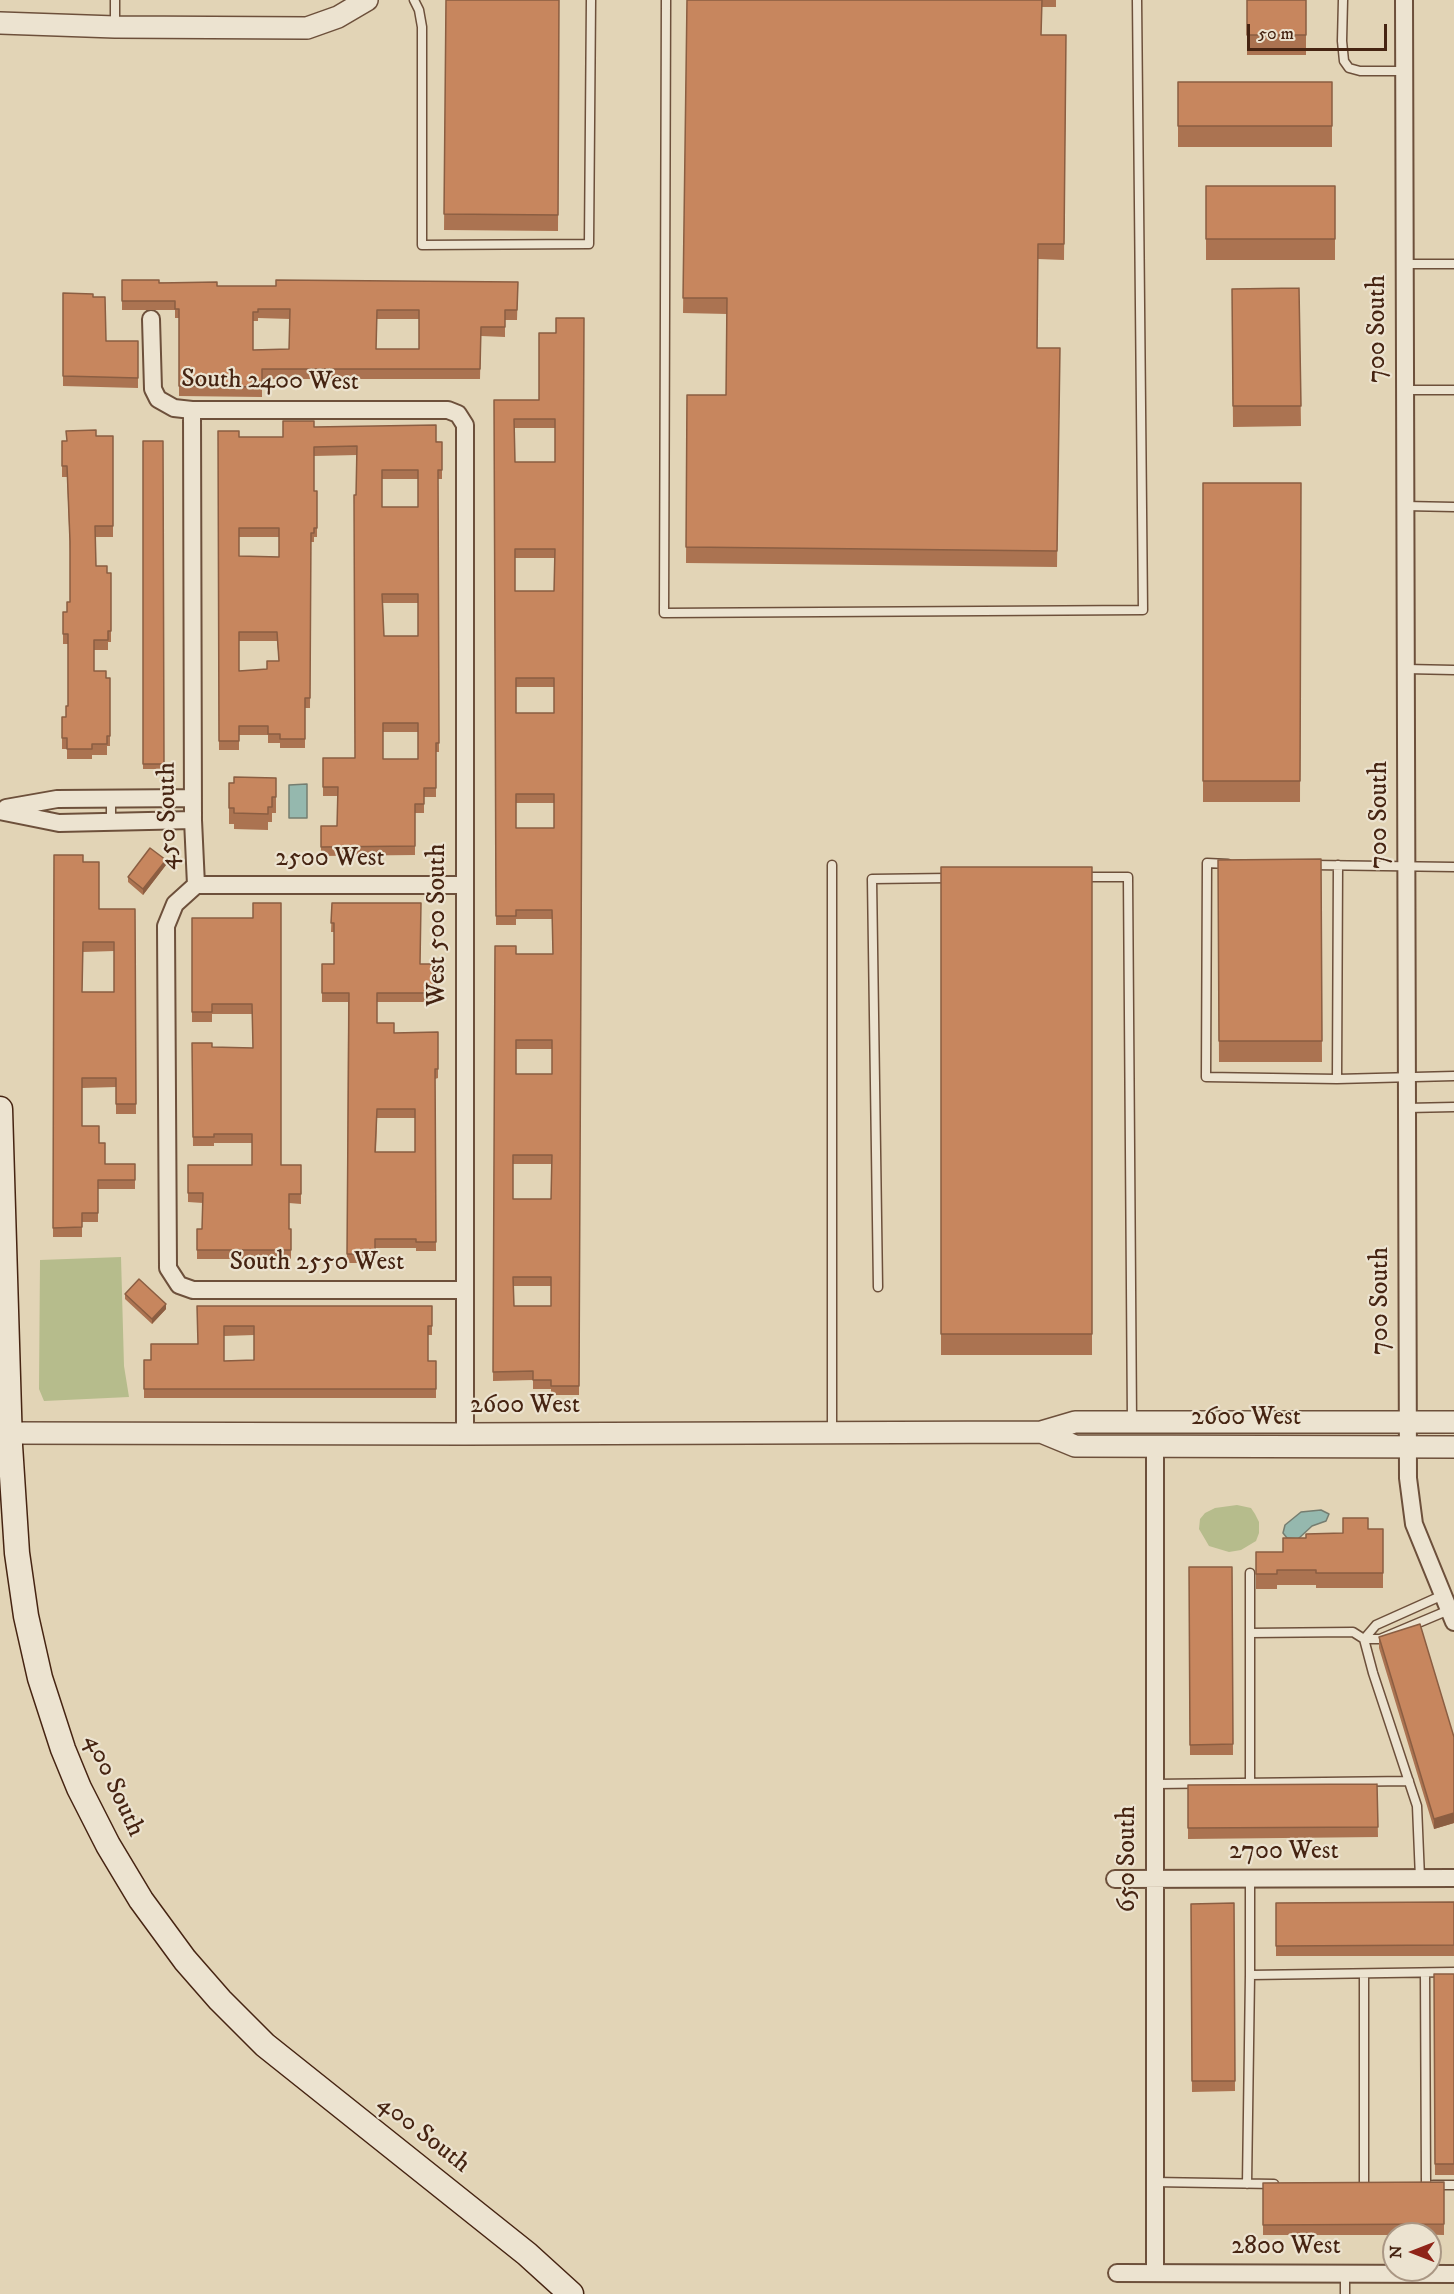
<!DOCTYPE html>
<html>
<head>
<meta charset="utf-8">
<style>
  body { margin:0 }
  #map { position:relative; width:1454px; height:2294px; overflow:hidden; background:#e2d4b6; font-family:"IM FELL DW Pica",serif }
  canvas { display:block }
  .north { position:absolute; left:1382px; top:2222px; width:60px; height:60px; box-sizing:border-box; background:#ece3d0; border:2px solid #aa9784; border-radius:50%; rotate:270deg; font-size:16px; font-weight:700; line-height:24px; text-align:center; color:#462412 }
  .north::after { content:''; display:block; margin:auto; width:21px; height:27px; background:#8f2418; clip-path:polygon(50% 0,100% 100%,50% 72%,0 100%) }
  .scale { position:absolute; left:1247px; top:24px; width:140px; height:27px; box-sizing:border-box; border:3px solid #462412; border-top:0; padding-left:8px; font-size:18px; line-height:21px; white-space:nowrap; color:#462412; -webkit-text-stroke:4px #ece3d0; paint-order:stroke }
</style>
</head>
<body>
<div id="map">
<canvas width="1454" height="2294"></canvas>
<div class="north">N</div>
<div class="scale">50 m</div>
</div>
<script>
const ctx = document.querySelector('canvas').getContext('2d');
ctx.lineJoin = 'round';
function paint(path, color) {
  ctx.fillStyle = color;
  ctx.fill(path, 'evenodd');
}
function poly(rows) {
  const path = new Path2D();
  for (const r of rows) {
    path.moveTo(r[0], r[1]);
    for (let i = 2; i < r.length; i += 2) path.lineTo(r[i], r[i + 1]);
  }
  return path;
}
function stroke(path, color, width, dash) {
  ctx.strokeStyle = color;
  ctx.lineWidth = width;
  ctx.lineCap = dash ? 'butt' : 'round';
  ctx.setLineDash(dash || []);
  ctx.stroke(path);
}
function label(font, color, halo, rows, align = 'center') {
  ctx.font = font + ' "IM FELL DW Pica",serif';
  ctx.lineWidth = 4.5;
  ctx.setLineDash([]);
  ctx.textBaseline = 'middle';
  ctx.strokeStyle = halo;
  ctx.fillStyle = color;
  for (const [text, x, y, turn = 0] of rows) {
    ctx.save();
    ctx.translate(x, y);
    ctx.rotate((+turn || 0) * Math.PI / 180);
    ctx.textAlign = isNaN(turn) ? turn : align;
    if (halo) ctx.strokeText(text, 0, 0);
    ctx.fillText(text, 0, 0);
    ctx.restore();
  }
}
paint(poly([
  [121,1257,124,1366,129,1397,44,1401,39,1389,40,1260],
  [1237,1505,1251,1508,1255,1514,1259,1522,1259,1533,1256,1541,1241,1550,1229,1552,1209,1546,1199,1529,1200,1519,1205,1513,1215,1508]
]), '#b6bc8c');
const water = poly([
  [307,784,307,818,289,818,289,785,307,784],
  [1321,1510,1329,1514,1326,1521,1312,1526,1298,1539,1287,1538,1283,1533,1285,1525,1301,1512,1321,1510]
]);
paint(water, '#95b8ae');
stroke(water, '#757d70', 1.5);
const service = poly([
  [414,0,419,10,422,27,422,245,589,244,591,0],
  [666,0,664,613,1143,610,1137,0],
  [1343,0,1342,41,1344,61,1349,68,1360,71,1404,71],
  [115,27,115,0],
  [1405,264,1454,264],
  [1405,390,1454,390],
  [1405,506,1454,507],
  [1406,669,1454,670],
  [111,798,111,822],
  [1228,864,1207,863,1206,1077,1337,1079,1454,1076],
  [832,865,832,1431],
  [1313,865,1454,867],
  [1083,877,1128,877,1132,1422],
  [1337,1079,1338,865],
  [1407,1108,1454,1107],
  [878,1287,872,879,950,878],
  [1250,1573,1250,1633],
  [1364,1639,1376,1625,1443,1595],
  [1364,1639,1380,1639,1449,1610],
  [1155,1784,1409,1781],
  [1250,1785,1250,1633,1353,1632,1364,1639,1373,1673,1417,1806,1420,1878],
  [1250,1878,1250,1975,1454,1972],
  [1425,1973,1426,2185],
  [1364,1975,1364,2184],
  [1154,2182,1274,2184],
  [1247,2184,1250,1975],
  [1433,2185,1454,2185],
  [1345,2274,1345,2294]
]);
const minor = poly([
  [1404,0,1408,1478,1414,1524,1454,1622],
  [151,319,153,389,158,399,174,408,192,410,448,410,458,414,465,425,465,1434],
  [192,410,193,820,196,885,175,904,166,926,168,1268,179,1285,193,1290,463,1290],
  [6,808,57,799,193,798],
  [0,811,59,823,193,820],
  [196,885,465,885],
  [1155,1446,1155,2272],
  [1115,1879,1454,1878],
  [1117,2273,1454,2274]
]);
const tertiary = poly([
  [0,23,115,27,307,28,338,17,367,0],
  [1041,1432,1075,1446,1454,1447],
  [10,1433,465,1434,1041,1432,1075,1422,1454,1422]
]);
const secondary = poly([
  [0,1109,10,1445,17,1553,26,1616,40,1678,63,1749,79,1788,108,1845,141,1900,185,1960,220,2000,265,2045,527,2254,571,2294]
]);
stroke(service, '#6d503b', 11);
stroke(minor, '#6d503b', 20);
stroke(tertiary, '#6d503b', 24);
stroke(secondary, '#462412', 27);
stroke(service, '#ece3d0', 8);
stroke(minor, '#ece3d0', 16);
stroke(tertiary, '#ece3d0', 21);
stroke(secondary, '#ece3d0', 24);
paint(poly([
  [446,0,559,0,558,231,444,230],
  [687,0,1056,0,1056,7,1042,7,1041,35,1066,35,1064,260,1038,259,1037,348,1060,348,1057,567,686,563,687,395,726,395,727,314,683,313],
  [1247,0,1306,0,1306,55,1247,55],
  [1178,82,1332,82,1332,147,1178,147],
  [1206,186,1335,186,1335,260,1206,260],
  [122,280,217,286,276,286,518,282,517,320,505,320,505,337,481,336,480,379,262,379,262,397,179,396,179,318,175,318,175,310,122,310],
  [258,318,290,319,289,349,253,350,253,321,258,321],
  [377,319,419,319,419,349,376,349],
  [1299,288,1301,426,1233,427,1232,289],
  [63,293,93,297,106,341,138,341,138,388,63,386],
  [584,318,579,1395,551,1395,551,1389,533,1389,533,1380,493,1381,495,946,516,954,553,954,552,919,516,919,516,925,496,925,494,400,539,400,556,333],
  [514,428,555,428,555,462,515,462],
  [515,558,555,558,554,591,515,591],
  [516,687,554,687,554,713,516,713],
  [516,803,554,803,554,828,516,828],
  [516,1049,552,1049,552,1074,516,1074],
  [513,1164,552,1164,551,1199,513,1199],
  [513,1286,551,1286,551,1306,514,1306],
  [314,427,442,442,442,479,438,479,439,752,436,752,436,797,424,797,424,813,415,813,415,855,321,856,321,826,337,826,338,796,323,796,323,758,355,758,357,455,314,456,314,491,317,491,317,537,314,537,314,542,311,542,310,708,305,708,305,748,280,748,280,743,268,743,268,735,239,735,239,750,219,750,218,431,239,437,283,437],
  [382,479,418,479,418,507,382,507],
  [239,537,279,537,279,557,239,556],
  [383,603,418,603,418,636,384,636],
  [239,641,277,641,279,661,267,669,239,671],
  [383,732,418,732,418,759,383,759],
  [96,436,113,436,113,537,96,537,96,566,107,573,111,573,111,642,108,642,108,650,94,650,94,671,106,678,110,678,110,746,107,746,107,755,92,755,92,759,67,759,67,749,62,749,62,717,66,717,68,706,68,644,63,644,63,612,67,612,70,602,70,552,67,477,62,477,62,452,66,441],
  [143,441,163,441,164,769,143,769],
  [1203,483,1301,483,1300,802,1203,802],
  [276,778,276,813,272,813,272,822,268,822,268,830,234,829,234,824,229,824,229,783],
  [54,855,83,862,99,909,135,909,136,1114,116,1114,116,1087,82,1088,82,1126,99,1143,105,1164,135,1164,135,1189,98,1189,98,1222,82,1222,82,1237,53,1237],
  [114,951,114,992,82,992,83,952],
  [1321,859,1322,1062,1219,1062,1218,860],
  [166,865,143,895,128,882,128,877],
  [941,867,1092,867,1092,1355,941,1355],
  [332,903,420,964,435,964,435,1002,377,1002,377,1023,394,1033,438,1032,438,1078,435,1079,436,1251,416,1251,416,1248,375,1248,375,1263,347,1263,348,1002,322,1002,322,964,334,964,334,932,331,932],
  [377,1118,415,1118,415,1152,376,1152],
  [192,918,253,918,281,1165,301,1165,301,1204,289,1203,289,1229,291,1229,291,1259,197,1259,197,1229,202,1229,203,1203,188,1202,188,1165,252,1165,252,1143,214,1143,214,1146,193,1146,192,1043,212,1047,253,1048,252,1014,212,1014,212,1022,192,1022],
  [125,1294,166,1309,152,1324,125,1299],
  [197,1306,432,1306,432,1335,428,1335,428,1361,436,1361,436,1398,144,1398,144,1360,151,1360,198,1344],
  [254,1335,254,1360,224,1361,224,1336],
  [1383,1529,1383,1588,1316,1588,1316,1585,1277,1585,1277,1589,1256,1589,1256,1552,1283,1552,1306,1538],
  [1189,1567,1232,1567,1233,1755,1190,1755],
  [1379,1637,1454,1737,1454,1823,1434,1829,1379,1648],
  [1377,1784,1378,1837,1188,1839,1188,1785],
  [1454,1902,1454,1956,1276,1956,1276,1903],
  [1234,1903,1235,2091,1192,2092,1191,1904],
  [1434,1974,1454,1974,1454,2175,1435,2175],
  [1444,2182,1444,2235,1394,2234,1394,2235,1263,2235,1263,2183]
]), '#ab7351');
paint(poly([
  [166,860,166,865,143,895,143,889],
  [166,1304,166,1309,152,1324,152,1319],
  [1454,1813,1454,1823,1434,1829,1434,1819]
]), '#8b5e42');
const building = poly([
  [446,0,559,0,558,215,444,214,446,0],
  [687,0,1042,0,1041,35,1066,35,1064,244,1038,244,1037,348,1060,348,1057,551,686,547,687,395,726,395,727,298,683,298,687,0],
  [1247,0,1306,0,1306,35,1247,35,1247,0],
  [1178,82,1332,82,1332,126,1178,126,1178,82],
  [1206,186,1335,186,1335,239,1206,239,1206,186],
  [122,280,159,280,159,283,217,282,217,286,276,286,276,280,518,282,517,310,505,310,505,327,481,327,480,369,262,369,262,387,179,386,179,309,175,309,175,301,122,301,122,280],
  [258,309,290,309,289,349,253,350,253,312,258,312,258,309],
  [377,310,419,310,419,349,376,349,377,310],
  [1299,288,1301,406,1233,406,1232,289,1299,288],
  [63,293,93,294,93,297,105,297,106,341,138,341,138,378,63,376,63,293],
  [556,318,584,318,579,1386,551,1386,551,1380,533,1380,533,1371,493,1372,495,946,516,946,516,954,553,954,552,910,516,910,516,916,496,916,494,400,539,400,539,333,556,333,556,318],
  [514,419,555,419,555,462,515,462,514,419],
  [515,549,555,549,554,591,515,591,515,549],
  [516,678,554,678,554,713,516,713,516,678],
  [516,794,554,794,554,828,516,828,516,794],
  [516,1040,552,1040,552,1074,516,1074,516,1040],
  [513,1155,552,1155,551,1199,513,1199,513,1155],
  [513,1277,551,1277,551,1306,514,1306,513,1277],
  [283,421,314,421,314,427,436,425,436,442,442,442,442,470,438,470,439,743,436,743,436,788,424,788,424,804,415,804,415,846,321,847,321,826,337,826,338,787,323,787,323,758,355,758,354,495,356,495,357,446,314,447,314,491,317,491,317,528,314,528,314,533,311,533,310,698,305,698,305,739,280,739,280,734,268,734,268,726,239,726,239,741,219,741,218,431,239,431,239,437,283,437,283,421],
  [382,470,418,470,418,507,382,507,382,470],
  [239,528,279,528,279,557,239,556,239,528],
  [382,594,418,594,418,636,384,636,382,594],
  [239,632,277,632,279,661,267,661,267,669,239,671,239,632],
  [383,723,418,723,418,759,383,759,383,723],
  [96,430,96,436,113,436,113,526,95,526,96,566,107,566,107,573,111,573,111,631,108,631,108,640,94,640,94,671,106,671,106,678,110,678,110,736,107,736,107,744,92,744,92,749,67,749,67,738,62,738,62,717,66,717,66,706,68,706,68,634,63,634,63,612,67,612,67,602,70,602,70,541,67,466,62,466,62,441,67,441,66,431,96,430],
  [143,441,163,441,164,764,143,764,143,441],
  [1203,483,1301,483,1300,781,1203,781,1203,483],
  [234,777,276,778,276,797,272,797,272,807,268,807,268,814,234,813,234,808,229,808,229,783,234,783,234,777],
  [150,848,166,860,143,889,128,877,150,848],
  [54,855,83,855,83,862,99,862,99,909,135,909,136,1104,116,1104,116,1078,82,1078,82,1126,99,1126,99,1143,105,1143,105,1164,135,1164,135,1180,98,1180,98,1213,82,1213,82,1227,53,1228,54,855],
  [83,942,114,942,114,992,82,992,83,942],
  [1321,859,1322,1041,1219,1041,1218,860,1321,859],
  [941,867,1092,867,1092,1334,941,1334,941,867],
  [253,903,281,903,281,1165,301,1165,301,1194,289,1194,289,1229,291,1229,291,1250,197,1250,197,1229,202,1229,203,1193,188,1193,188,1165,252,1165,252,1134,214,1134,214,1137,193,1137,192,1043,212,1043,212,1047,253,1048,252,1004,212,1004,212,1012,192,1012,192,918,253,918,253,903],
  [332,903,421,903,420,964,435,964,435,993,377,993,377,1023,394,1023,394,1033,438,1032,438,1069,435,1069,436,1242,416,1242,416,1239,375,1239,375,1254,347,1254,349,993,322,993,322,964,334,964,334,923,331,923,332,903],
  [377,1109,415,1109,415,1152,375,1152,377,1109],
  [139,1279,166,1304,152,1319,125,1294,139,1279],
  [197,1306,432,1306,432,1326,428,1326,428,1361,436,1361,436,1389,144,1389,144,1360,151,1360,151,1344,198,1344,197,1306],
  [224,1326,254,1326,254,1360,224,1361,224,1326],
  [1343,1518,1368,1518,1368,1529,1383,1529,1383,1573,1316,1573,1316,1570,1277,1570,1277,1574,1256,1574,1256,1552,1283,1552,1283,1538,1306,1538,1306,1534,1343,1533,1343,1518],
  [1189,1567,1232,1567,1233,1744,1190,1745,1189,1567],
  [1420,1624,1454,1737,1454,1813,1434,1819,1379,1637,1420,1624],
  [1377,1784,1378,1827,1188,1828,1188,1785,1377,1784],
  [1454,1902,1454,1945,1276,1946,1276,1903,1454,1902],
  [1234,1903,1235,2081,1192,2081,1191,1904,1234,1903],
  [1434,1974,1454,1974,1454,2164,1435,2164,1434,1974],
  [1444,2182,1444,2224,1263,2225,1263,2183,1444,2182]
]);
paint(building, '#c7865e');
stroke(building, '#8b5e42', 1.5);
label('26px', '#462412', '#ece3d0', [
  ["700 South",1379,329,-90],
  ["South 2400 West",270,382,1],
  ["700 South",1381,815,-90],
  ["450 South",169,816,-91],
  ["2500 West",330,860],
  ["West 500 South",439,925,-90],
  ["South 2550 West",317,1264],
  ["700 South",1382,1301,-90],
  ["2600 West",525,1407],
  ["2600 West",1246,1419],
  ["400 South",113,1786,65],
  ["2700 West",1284,1853],
  ["650 South",1129,1859,-90],
  ["400 South",423,2135,38],
  ["2800 West",1286,2248]
]);
</script>
</body>
</html>
